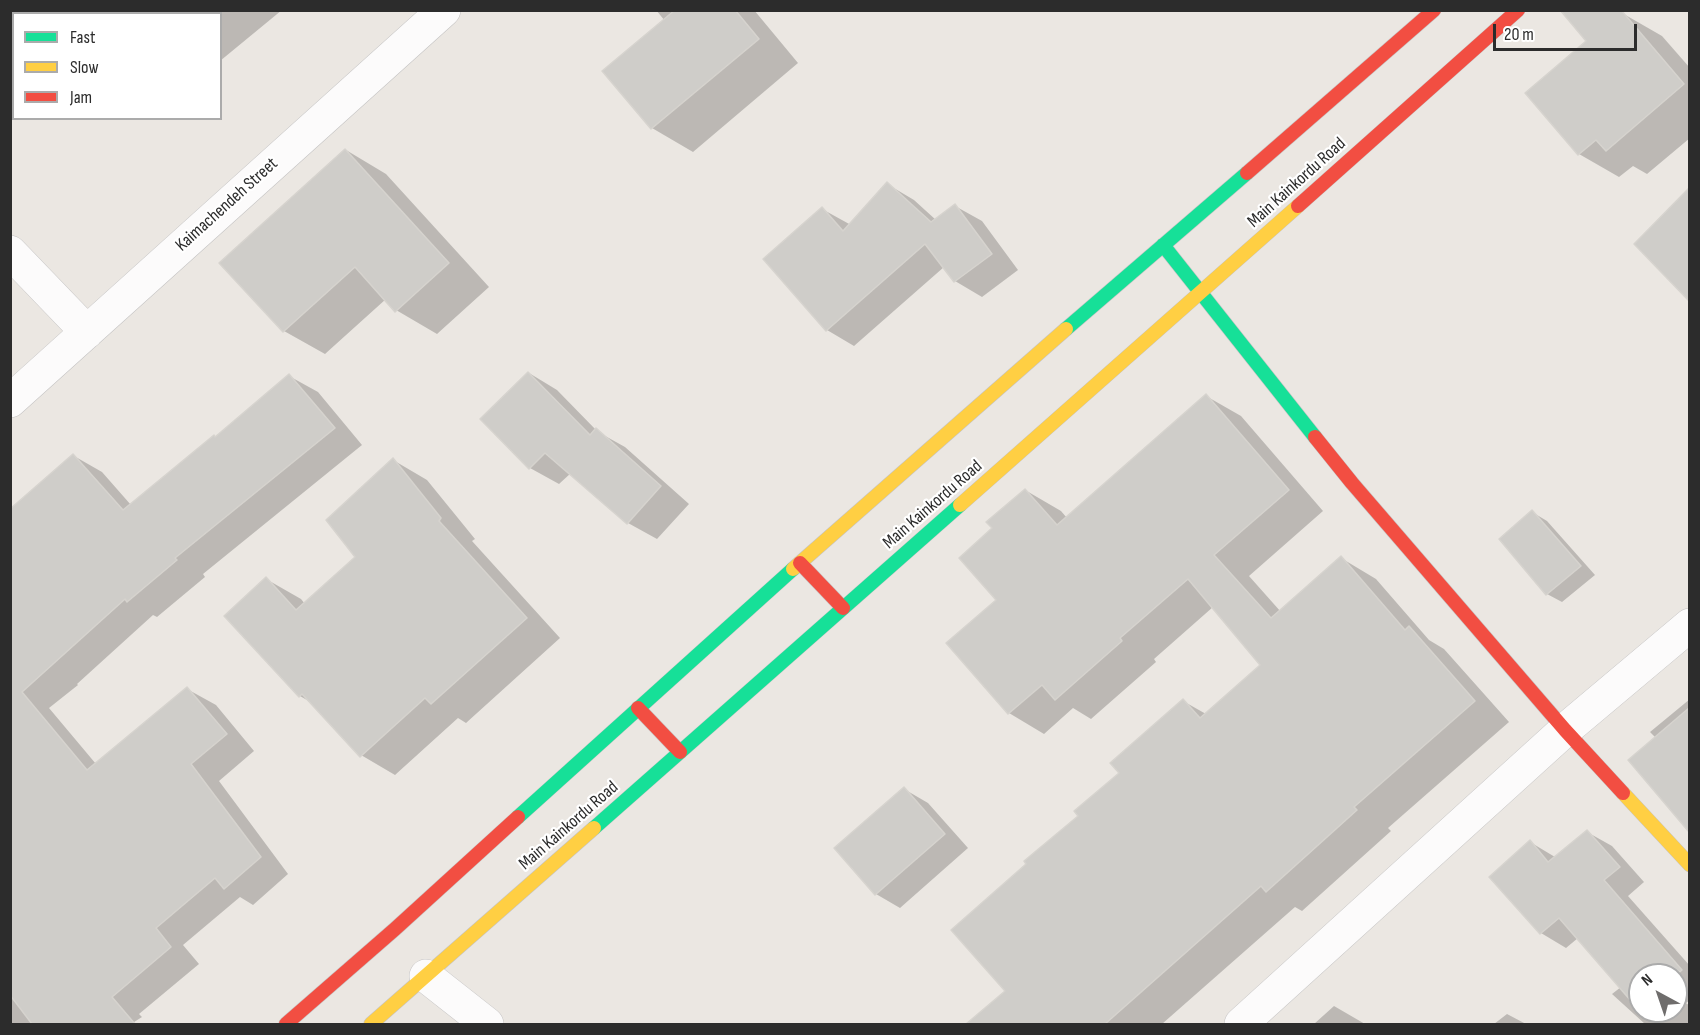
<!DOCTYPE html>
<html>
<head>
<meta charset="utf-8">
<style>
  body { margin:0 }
  #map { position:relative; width:1700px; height:1035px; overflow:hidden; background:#ebe7e2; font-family:"Sofia Sans Condensed",sans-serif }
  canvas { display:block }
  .frame { position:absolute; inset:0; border:12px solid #2c2c2c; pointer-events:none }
  .legend { position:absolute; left:12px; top:12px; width:210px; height:108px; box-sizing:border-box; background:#fff; border:2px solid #ababab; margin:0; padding:8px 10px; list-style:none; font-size:18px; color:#2c2c2c }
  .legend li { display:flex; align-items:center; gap:12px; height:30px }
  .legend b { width:30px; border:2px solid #ababab }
  .north { position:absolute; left:1628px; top:963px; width:60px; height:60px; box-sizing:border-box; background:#fff; border:2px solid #ababab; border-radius:50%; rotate:320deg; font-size:16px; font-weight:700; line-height:24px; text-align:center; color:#2c2c2c }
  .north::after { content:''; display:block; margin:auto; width:21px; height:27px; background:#6f6d6c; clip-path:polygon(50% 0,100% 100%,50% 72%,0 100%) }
  .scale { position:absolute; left:1493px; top:24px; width:144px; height:27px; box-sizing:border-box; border:3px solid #2c2c2c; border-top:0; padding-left:8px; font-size:18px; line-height:21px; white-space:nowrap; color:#2c2c2c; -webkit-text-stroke:4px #fff; paint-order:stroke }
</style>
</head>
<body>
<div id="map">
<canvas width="1700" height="1035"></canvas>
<div class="frame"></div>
<ul class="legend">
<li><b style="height:8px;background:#16e098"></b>Fast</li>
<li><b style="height:8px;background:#ffcf43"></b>Slow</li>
<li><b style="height:8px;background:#f24e42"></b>Jam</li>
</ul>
<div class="north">N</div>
<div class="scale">20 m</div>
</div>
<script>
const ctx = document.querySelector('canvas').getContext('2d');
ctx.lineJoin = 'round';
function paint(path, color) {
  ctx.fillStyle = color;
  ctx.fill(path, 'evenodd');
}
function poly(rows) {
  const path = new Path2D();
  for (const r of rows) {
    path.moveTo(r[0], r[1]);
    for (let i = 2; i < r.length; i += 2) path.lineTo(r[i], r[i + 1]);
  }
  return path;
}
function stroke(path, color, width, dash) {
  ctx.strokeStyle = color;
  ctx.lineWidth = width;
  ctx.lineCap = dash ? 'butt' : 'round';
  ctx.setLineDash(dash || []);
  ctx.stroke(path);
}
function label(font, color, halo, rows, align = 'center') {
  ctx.font = font + ' "Sofia Sans Condensed",sans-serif';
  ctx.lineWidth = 4.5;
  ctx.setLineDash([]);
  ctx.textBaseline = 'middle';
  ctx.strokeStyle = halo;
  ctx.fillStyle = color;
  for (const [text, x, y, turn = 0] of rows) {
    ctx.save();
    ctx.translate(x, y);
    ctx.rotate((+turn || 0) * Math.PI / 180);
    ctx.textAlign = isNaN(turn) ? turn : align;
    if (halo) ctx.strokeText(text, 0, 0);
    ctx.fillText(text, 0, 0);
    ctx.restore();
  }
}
paint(poly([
  [146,10,282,10,220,61,220,14,148,14],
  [656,10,754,10,798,63,693,152,652,128,665,21],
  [1622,13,1662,36,1690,68,1690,138,1647,174,1633,166,1619,177,1579,154],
  [346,150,386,174,489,287,437,334,396,310,386,299,325,354,284,331],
  [887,184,914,200,936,220,955,206,982,221,1018,270,982,297,955,281,944,267,854,346,827,330,822,209,851,225],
  [1677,203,1690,210,1690,298,1636,244],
  [529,373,557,390,598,432,625,447,689,504,657,539,628,523,571,473,559,484,530,468],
  [289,376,318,392,362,445,203,574,205,577,157,617,153,615,77,684,78,685,49,708,96,764,187,689,216,705,254,751,219,781,288,874,253,905,240,897,183,945,199,964,139,1014,142,1017,131,1024,10,1024,10,648,74,456,102,472,131,505,216,438],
  [1206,396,1241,416,1323,511,1249,576,1281,612,1341,558,1376,579,1429,640,1444,649,1509,722,1388,828,1391,831,1302,911,1295,907,1162,1024,968,1024,1007,991,1080,816,1121,773,1183,701,1206,714,1262,665,1213,607,1154,659,1156,662,1091,719,1073,708,1044,734,1009,713,998,600,995,529,1025,490,1061,511,1067,518],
  [393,460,427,480,475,539,472,541,560,638,466,723,458,718,395,775,361,755,312,703,300,696,226,616,266,579,301,599,305,604,357,557],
  [1532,512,1547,521,1595,575,1562,602,1547,594,1501,539],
  [1690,699,1690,830,1630,760,1656,738,1650,732],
  [904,789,928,803,968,848,900,908,876,894],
  [1587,832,1612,846,1644,882,1628,896,1690,966,1690,1000,1686,1003,1690,1006,1690,1024,1645,1024,1612,994,1621,987,1578,938,1566,948,1541,933,1491,877,1530,842,1555,857],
  [1640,975,1676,975,1676,1011,1640,1011],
  [1334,1006,1365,1024,1314,1024],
  [1507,1014,1526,1024,1494,1024]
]), '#0003');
const building = poly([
  [675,10,735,10,759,39,651,129,602,71,675,10],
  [1560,10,1621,10,1684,84,1606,151,1596,140,1578,155,1525,93,1586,41,1560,10],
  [345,149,449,263,395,312,355,267,283,332,219,263,345,149],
  [887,182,931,222,955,204,992,254,954,282,925,244,826,331,763,259,822,207,843,231,887,182],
  [1689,188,1689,301,1634,244,1689,188],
  [528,372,590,435,596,428,661,486,627,524,545,453,529,469,480,419,528,372],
  [289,374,335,428,175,558,177,560,127,602,125,599,22,692,87,770,187,687,227,734,191,764,261,857,224,889,215,878,156,928,171,947,112,997,135,1024,32,1024,10,995,10,509,73,454,123,510,214,435,215,437,289,374],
  [1206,394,1289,490,1214,555,1271,618,1341,556,1405,630,1409,626,1475,701,1354,807,1357,810,1266,892,1261,886,1105,1024,966,1024,1005,991,951,930,1026,864,1024,861,1078,816,1074,811,1119,773,1110,763,1183,699,1200,718,1260,665,1188,579,1120,638,1122,641,1055,700,1042,685,1008,714,946,643,996,600,959,558,992,528,986,522,1025,489,1057,525,1206,394],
  [393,458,441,518,439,521,527,618,431,704,425,698,360,757,302,694,299,697,224,616,266,577,296,610,355,557,326,520,393,458],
  [1532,510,1581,566,1546,595,1499,539,1532,510],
  [1689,708,1689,832,1628,760,1689,708],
  [904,787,945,834,875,895,834,848,904,787],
  [1587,830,1620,867,1604,880,1682,970,1676,975,1640,975,1640,1007,1638,1009,1559,918,1540,934,1489,877,1530,840,1548,862,1587,830]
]);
paint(building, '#cfcdc9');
stroke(building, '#d6d3ce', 1.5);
const street = poly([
  [10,252,87,332],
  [10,401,444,10],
  [426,976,487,1024],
  [1241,1024,1565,730,1690,625]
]);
const fast = poly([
  [1163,245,1315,437],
  [1066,329,1247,173],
  [518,817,793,569],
  [594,828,960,505]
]);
const slow = poly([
  [960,505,1298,206],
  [793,569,1066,329],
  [1623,793,1690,865],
  [371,1024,594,828]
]);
const jam = poly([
  [1247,173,1434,10],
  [1298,206,1518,10],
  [1315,437,1352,483,1565,730,1623,793],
  [800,563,843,608],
  [638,708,680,752],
  [286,1024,395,929,518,817]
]);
stroke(street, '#c4c3c3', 34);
stroke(fast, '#c4c3c3', 15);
stroke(slow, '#c4c3c3', 15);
stroke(jam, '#c4c3c3', 15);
stroke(street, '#fcfbfb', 33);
stroke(fast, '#16e098', 14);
stroke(slow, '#ffcf43', 14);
stroke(jam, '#f24e42', 14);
label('18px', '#2c2c2c', '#fff', [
  ["Main Kainkordu Road",1297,183,-42],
  ["Kaimachendeh Street",227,205,-42],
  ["Main Kainkordu Road",933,505,-41],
  ["Main Kainkordu Road",569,826,-41]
]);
</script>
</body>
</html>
